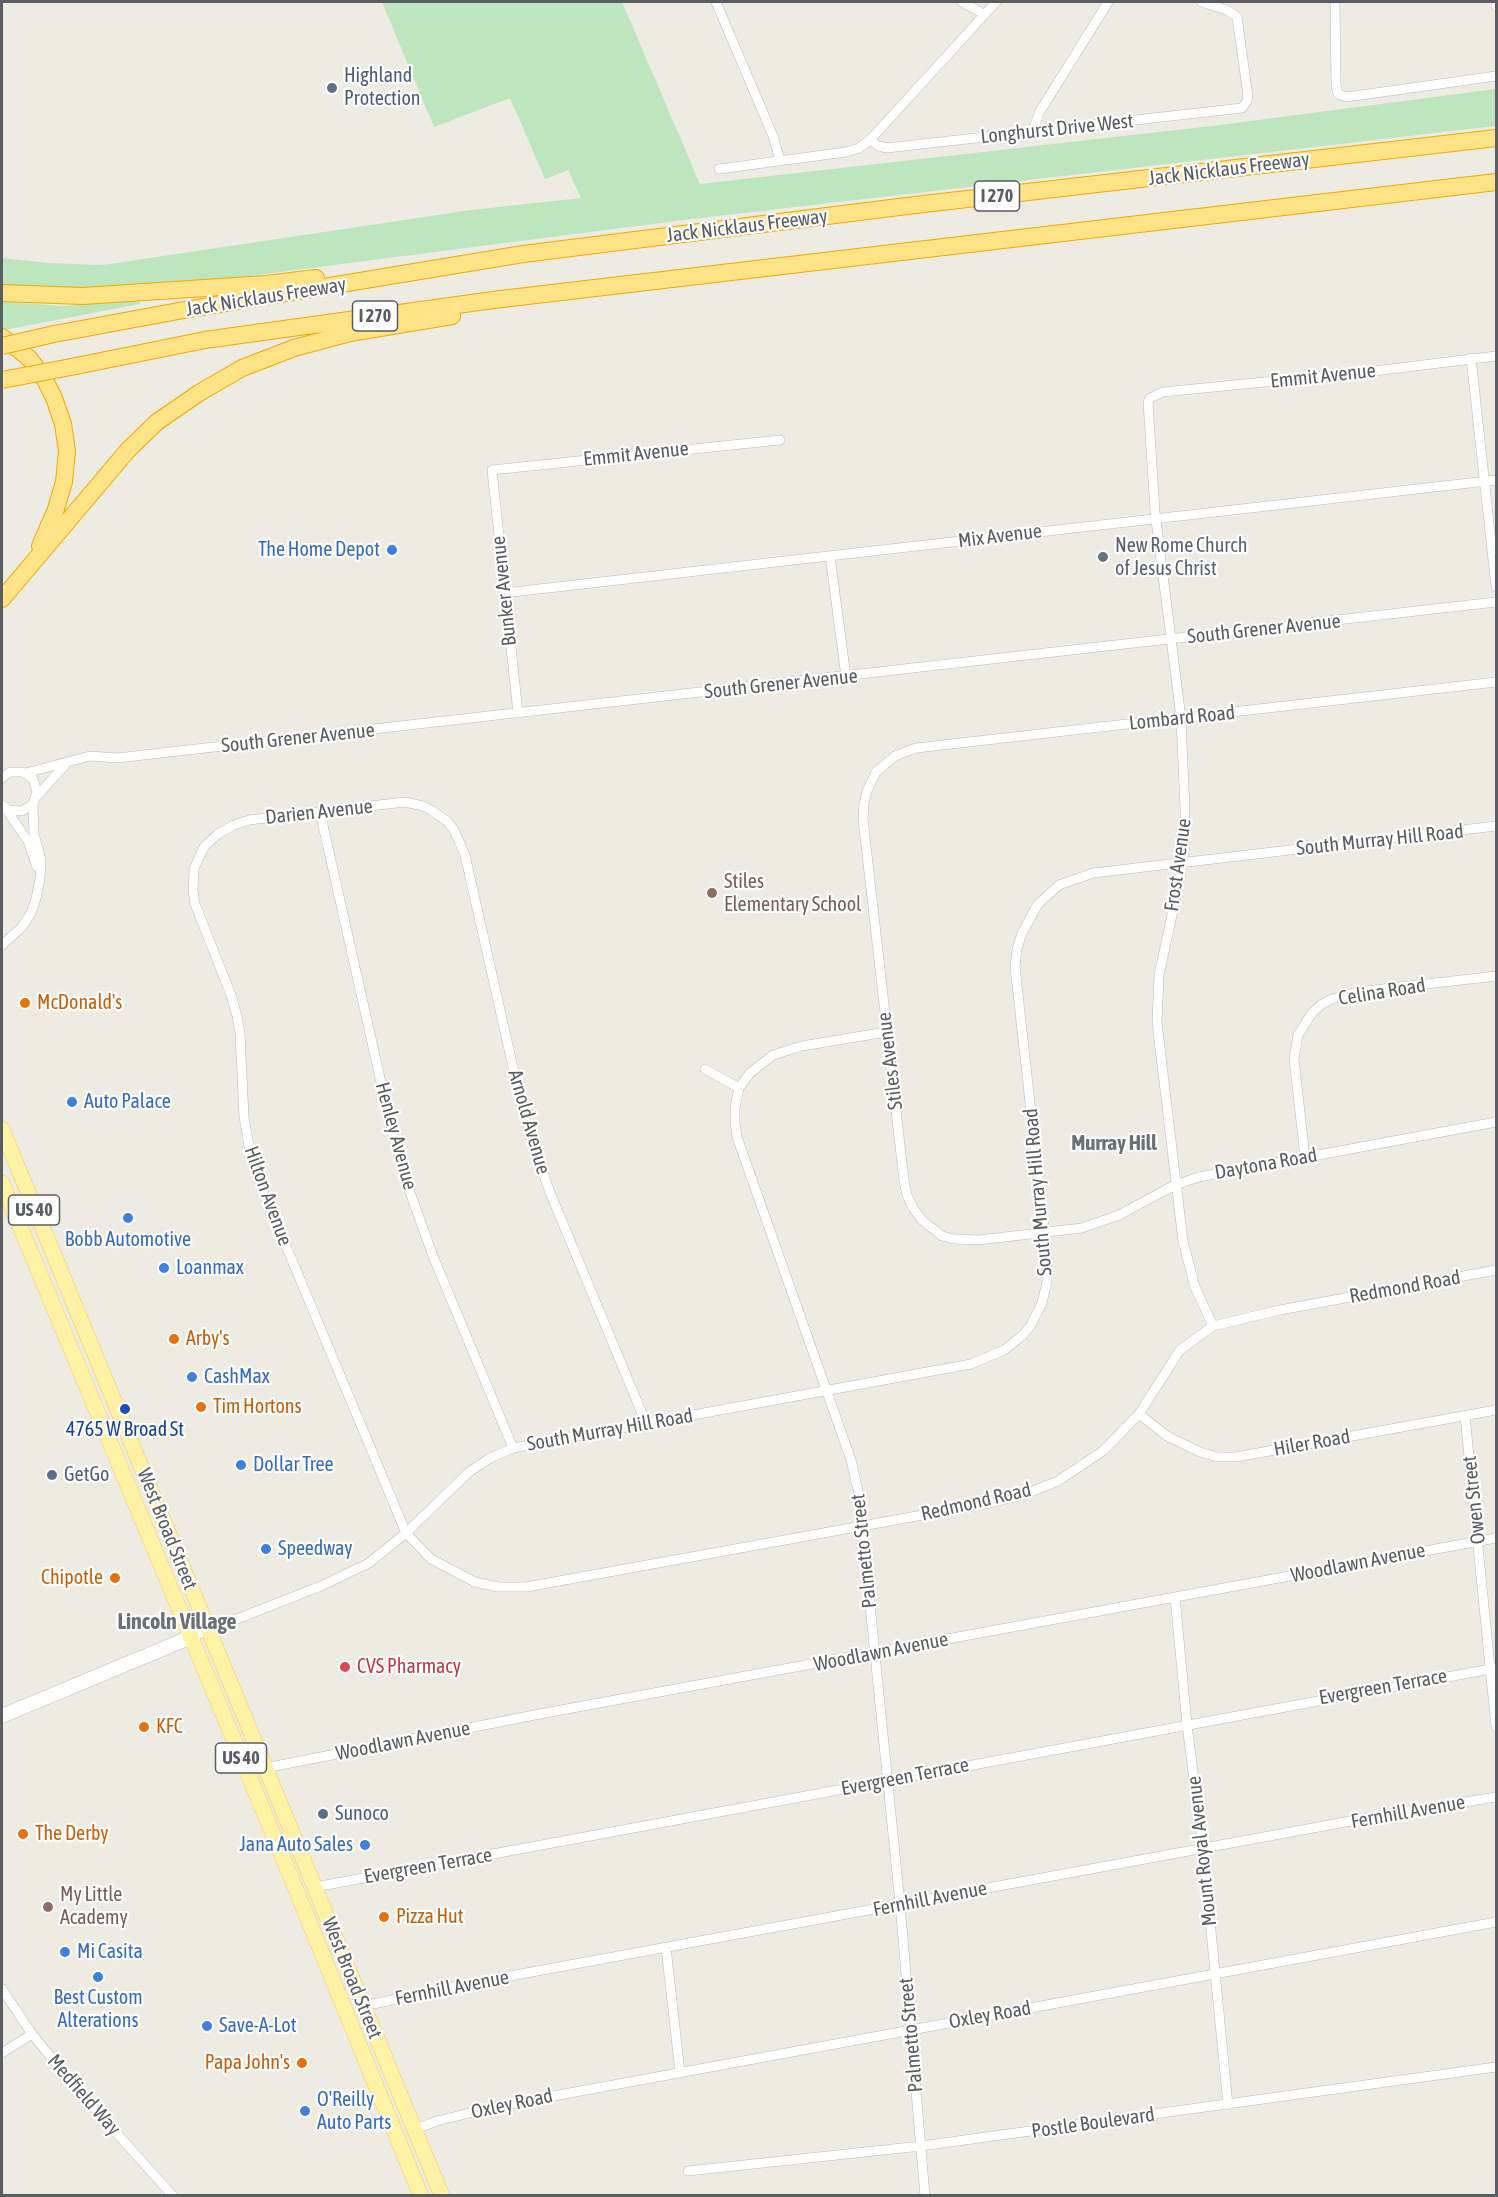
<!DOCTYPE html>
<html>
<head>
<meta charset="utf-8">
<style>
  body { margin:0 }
  #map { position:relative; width:1498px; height:2197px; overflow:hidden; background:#eeebe2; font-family:"Asap Condensed",sans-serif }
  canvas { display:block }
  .frame { position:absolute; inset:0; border:3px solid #5a5e63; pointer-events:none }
</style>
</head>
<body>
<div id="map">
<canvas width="1498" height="2197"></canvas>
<div class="frame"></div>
</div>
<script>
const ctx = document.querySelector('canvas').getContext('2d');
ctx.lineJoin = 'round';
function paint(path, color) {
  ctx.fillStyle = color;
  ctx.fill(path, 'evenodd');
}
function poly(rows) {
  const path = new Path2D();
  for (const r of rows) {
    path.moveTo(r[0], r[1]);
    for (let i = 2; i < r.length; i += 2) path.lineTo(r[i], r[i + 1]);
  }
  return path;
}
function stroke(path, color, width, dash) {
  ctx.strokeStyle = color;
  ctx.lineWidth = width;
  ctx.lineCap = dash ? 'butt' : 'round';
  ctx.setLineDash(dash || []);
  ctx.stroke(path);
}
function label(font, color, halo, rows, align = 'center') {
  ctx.font = font + ' "Asap Condensed",sans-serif';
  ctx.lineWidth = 4.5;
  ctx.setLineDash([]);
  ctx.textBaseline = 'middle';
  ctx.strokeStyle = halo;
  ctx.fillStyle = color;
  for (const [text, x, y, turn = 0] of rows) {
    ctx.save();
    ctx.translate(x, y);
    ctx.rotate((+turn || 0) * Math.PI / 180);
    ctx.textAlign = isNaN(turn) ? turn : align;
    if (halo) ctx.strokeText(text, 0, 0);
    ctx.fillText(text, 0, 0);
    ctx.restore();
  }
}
paint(poly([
  [382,2,622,2,700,184,1212,126,1496,89,1496,126,683,220,187,284,78,292,2,288,2,258,48,263,103,265,471,210,581,198,568,170,545,179,510,98,434,127],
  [2,301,61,306,139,301,140,304,4,330,2,329]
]), '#bde6be');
const street = poly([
  [716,2,773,136,780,160],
  [962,2,984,14],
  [1335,2,1336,85,1338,94,1346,97,1354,96,1496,76],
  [1496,2,1496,6],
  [1033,131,1039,113,1108,2],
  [870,140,878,146,887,148,1242,108,1247,101,1248,96,1237,17,1227,10,1201,2],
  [719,169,846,152,859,148,870,140,996,2],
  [1471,358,1496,587],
  [830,556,846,677],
  [504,593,1496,480],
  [1496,682,916,748,895,756,876,772,867,791,864,803,863,819,904,1181,907,1195,913,1208,922,1220,942,1236,954,1239,979,1240,1082,1228,1119,1215,1175,1185,1199,1177,1496,1122],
  [518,713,492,470,780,440],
  [26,773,90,756,117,758,1496,602],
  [2,778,10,772,23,772,33,779,37,792,33,804,22,811,9,810,2,805],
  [37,796,65,765],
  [5,808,28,841,37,867],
  [320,812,394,1140,407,1184,433,1256,513,1448],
  [2,945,22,927,31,913,36,899,40,878,41,860,34,834,33,804],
  [886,1032,802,1046,773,1055,750,1073,739,1088,735,1107,735,1122,737,1137,851,1460,859,1495,900,1904,925,2196],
  [705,1069,739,1088],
  [1305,1157,1294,1059,1298,1035,1312,1013,1322,1004,1332,999,1357,992,1496,976],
  [1213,1326,1195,1287,1183,1241,1157,1023,1159,975,1180,878,1185,846,1185,810,1181,718,1155,512,1148,402,1150,398,1163,392,1366,372,1496,356],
  [1139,1414,1167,1436,1200,1452,1217,1457,1236,1457,1496,1410],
  [1465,1416,1496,1727],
  [646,1423,549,1190,535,1149,522,1107,465,855,454,830,447,821,431,810,423,806,405,802,249,820,234,825,218,834,204,847,194,869,193,890,195,904,231,995,237,1016,240,1033,244,1117,251,1157,259,1181,406,1533,431,1559,475,1582,498,1587,526,1587,994,1502,1023,1495,1058,1481,1103,1451,1139,1414,1180,1350,1213,1326,1280,1310,1496,1270],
  [1175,1597,1187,1725,1203,1849,1228,2105],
  [191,1637,321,1586,369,1563,406,1533,469,1472,490,1458,513,1448,971,1364,1004,1350,1023,1335,1031,1325,1042,1303,1047,1282,1047,1256,1015,967,1017,949,1022,933,1038,904,1059,885,1093,873,1496,826],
  [265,1768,545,1713,1496,1538],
  [315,1887,1496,1668],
  [666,1948,680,2072],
  [2,1989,32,2034,77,2089,173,2196],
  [364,2006,461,1985,950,1895,1383,1815,1496,1797],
  [2,2053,32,2034],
  [415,2129,437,2121,494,2107,1496,1922],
  [688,2171,921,2146,1496,2067]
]);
const secondary = poly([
  [2,1716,191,1637]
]);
const primary = poly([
  [2,1129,442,2196],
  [2,1183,281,1853,421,2196]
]);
const highway = poly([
  [2,293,83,296,266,284,316,278],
  [54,334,184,310,523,254,915,205,1496,138],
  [2,337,29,358,44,378,54,398,63,424,67,451,64,482,56,509,40,546],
  [71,367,205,340,493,300,1496,182],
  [2,599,128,450,157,422,199,393,242,368,294,348,350,333,452,316]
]);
stroke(street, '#b7babf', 10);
stroke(secondary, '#b8bbc1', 15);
stroke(primary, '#f5ca54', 16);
stroke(highway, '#efa900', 18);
stroke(street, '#fff', 9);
stroke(secondary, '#fff', 14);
stroke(primary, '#fff2a5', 15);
stroke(highway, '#ffe387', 16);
const highwayBridge = poly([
  [2,346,54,334],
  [2,380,71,367]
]);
stroke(highwayBridge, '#efa900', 18, []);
stroke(highwayBridge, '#ffe387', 16);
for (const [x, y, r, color] of [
  [332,88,6,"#5c6f8a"],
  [392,550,6,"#3f7fe0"],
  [1103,557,6,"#6b7280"],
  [712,893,6,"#8d6e63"],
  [25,1003,6,"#e8710a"],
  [72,1102,6,"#3f7fe0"],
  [128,1218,6,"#3f7fe0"],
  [164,1268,6,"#3f7fe0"],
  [174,1339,6,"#e8710a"],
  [192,1377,6,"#3f7fe0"],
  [201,1407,6,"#e8710a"],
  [125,1409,6,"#1a4fb4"],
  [241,1465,6,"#3f7fe0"],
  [52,1475,6,"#5c6f8a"],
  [266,1549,6,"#3f7fe0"],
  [115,1578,6,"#e8710a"],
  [345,1667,6,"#e0444e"],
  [144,1727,6,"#e8710a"],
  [323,1814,6,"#5c6f8a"],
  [23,1834,6,"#e8710a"],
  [365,1845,6,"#3f7fe0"],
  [48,1907,6,"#8d6e63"],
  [384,1917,6,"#e8710a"],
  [65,1952,6,"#3f7fe0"],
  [98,1977,6,"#3f7fe0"],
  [207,2026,6,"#3f7fe0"],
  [302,2063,6,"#e8710a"],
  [305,2111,6,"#3f7fe0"]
]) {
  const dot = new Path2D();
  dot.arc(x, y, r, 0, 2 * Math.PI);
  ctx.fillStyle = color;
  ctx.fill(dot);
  stroke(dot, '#fff', 2);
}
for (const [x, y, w] of [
  [997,196,45],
  [375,316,45],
  [34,1210,51],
  [241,1758,51]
]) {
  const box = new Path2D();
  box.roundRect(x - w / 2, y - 15, w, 30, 4.5);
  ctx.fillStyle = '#fff';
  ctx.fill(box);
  stroke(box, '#5a5e63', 1.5);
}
label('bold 18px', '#5a5e63', null, [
  ["I 270",997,196],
  ["I 270",375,316],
  ["US 40",34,1210],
  ["US 40",241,1758]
]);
label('20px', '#4e5e75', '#fff', [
  ["Highland",344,76],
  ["Protection",344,99],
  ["GetGo",64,1475],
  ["Sunoco",335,1814]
], 'left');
label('20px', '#5a5e63', '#fff', [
  ["Longhurst Drive West",1057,129,-6],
  ["Jack Nicklaus Freeway",1229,169,-7],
  ["Jack Nicklaus Freeway",747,226,-7],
  ["Jack Nicklaus Freeway",266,297,-9],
  ["Emmit Avenue",1323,376,-6],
  ["Emmit Avenue",636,454,-6],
  ["Mix Avenue",1000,536,-7],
  ["Bunker Avenue",504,591,-96],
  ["South Grener Avenue",1264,629,-6],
  ["South Grener Avenue",781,684,-6],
  ["Lombard Road",1182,718,-6],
  ["South Grener Avenue",298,738,-6],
  ["Darien Avenue",319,812,-6],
  ["South Murray Hill Road",1380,840,-6],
  ["Frost Avenue",1178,865,-82],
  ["Celina Road",1382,992,-9],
  ["Stiles Avenue",890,1061,-97],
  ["Arnold Avenue",529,1122,74],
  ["Henley Avenue",396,1136,75],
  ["Daytona Road",1266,1164,-10],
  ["South Murray Hill Road",1038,1192,-95],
  ["Hilton Avenue",268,1196,70],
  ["Redmond Road",1405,1287,-10],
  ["South Murray Hill Road",610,1430,-10],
  ["Hiler Road",1312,1443,-10],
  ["Owen Street",1474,1500,-96],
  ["Redmond Road",976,1502,-13],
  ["West Broad Street",167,1529,68],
  ["Palmetto Street",864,1551,-96],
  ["Woodlawn Avenue",1358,1563,-11],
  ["Woodlawn Avenue",881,1652,-11],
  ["Evergreen Terrace",1383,1687,-10],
  ["Woodlawn Avenue",403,1741,-11],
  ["Evergreen Terrace",905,1777,-11],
  ["Fernhill Avenue",1408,1812,-10],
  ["Mount Royal Avenue",1202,1851,-96],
  ["Evergreen Terrace",428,1866,-10],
  ["Fernhill Avenue",930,1899,-11],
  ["West Broad Street",352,1978,68],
  ["Fernhill Avenue",452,1988,-11],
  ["Oxley Road",990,2015,-10],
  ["Palmetto Street",911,2035,-95],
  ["Medfield Way",84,2095,49],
  ["Oxley Road",512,2104,-12],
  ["Postle Boulevard",1093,2123,-8]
]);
label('20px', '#5b616d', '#fff', [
  ["New Rome Church",1115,546],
  ["of Jesus Christ",1115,569]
], 'left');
label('20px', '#366cbe', '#fff', [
  ["The Home Depot",380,550,"right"],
  ["Auto Palace",84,1102],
  ["Bobb Automotive",128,1240,"center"],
  ["Loanmax",176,1268],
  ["CashMax",204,1377],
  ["Dollar Tree",253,1465],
  ["Speedway",278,1549],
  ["Jana Auto Sales",353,1845,"right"],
  ["Mi Casita",77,1952],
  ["Best Custom",98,1998,"center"],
  ["Alterations",98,2021,"center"],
  ["Save-A-Lot",219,2026],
  ["O'Reilly",317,2100],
  ["Auto Parts",317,2123]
], 'left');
label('20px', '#785e54', '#fff', [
  ["Stiles",724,882],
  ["Elementary School",724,905],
  ["My Little",60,1895],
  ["Academy",60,1918]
], 'left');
label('20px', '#c56008', '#fff', [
  ["McDonald's",37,1003],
  ["Arby's",186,1339],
  ["Tim Hortons",213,1407],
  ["Chipotle",103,1578,"right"],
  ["KFC",156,1727],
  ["The Derby",35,1834],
  ["Pizza Hut",396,1917],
  ["Papa John's",290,2063,"right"]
], 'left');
label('20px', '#164399', '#fff', [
  ["4765 W Broad St",125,1430]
]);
label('20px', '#be3a42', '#fff', [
  ["CVS Pharmacy",357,1667]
], 'left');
label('bold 21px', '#6b7075', '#fff', [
  ["Murray Hill",1114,1143]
]);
label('bold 22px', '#6b7075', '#fff', [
  ["Lincoln Village",177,1622]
]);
</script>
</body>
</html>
